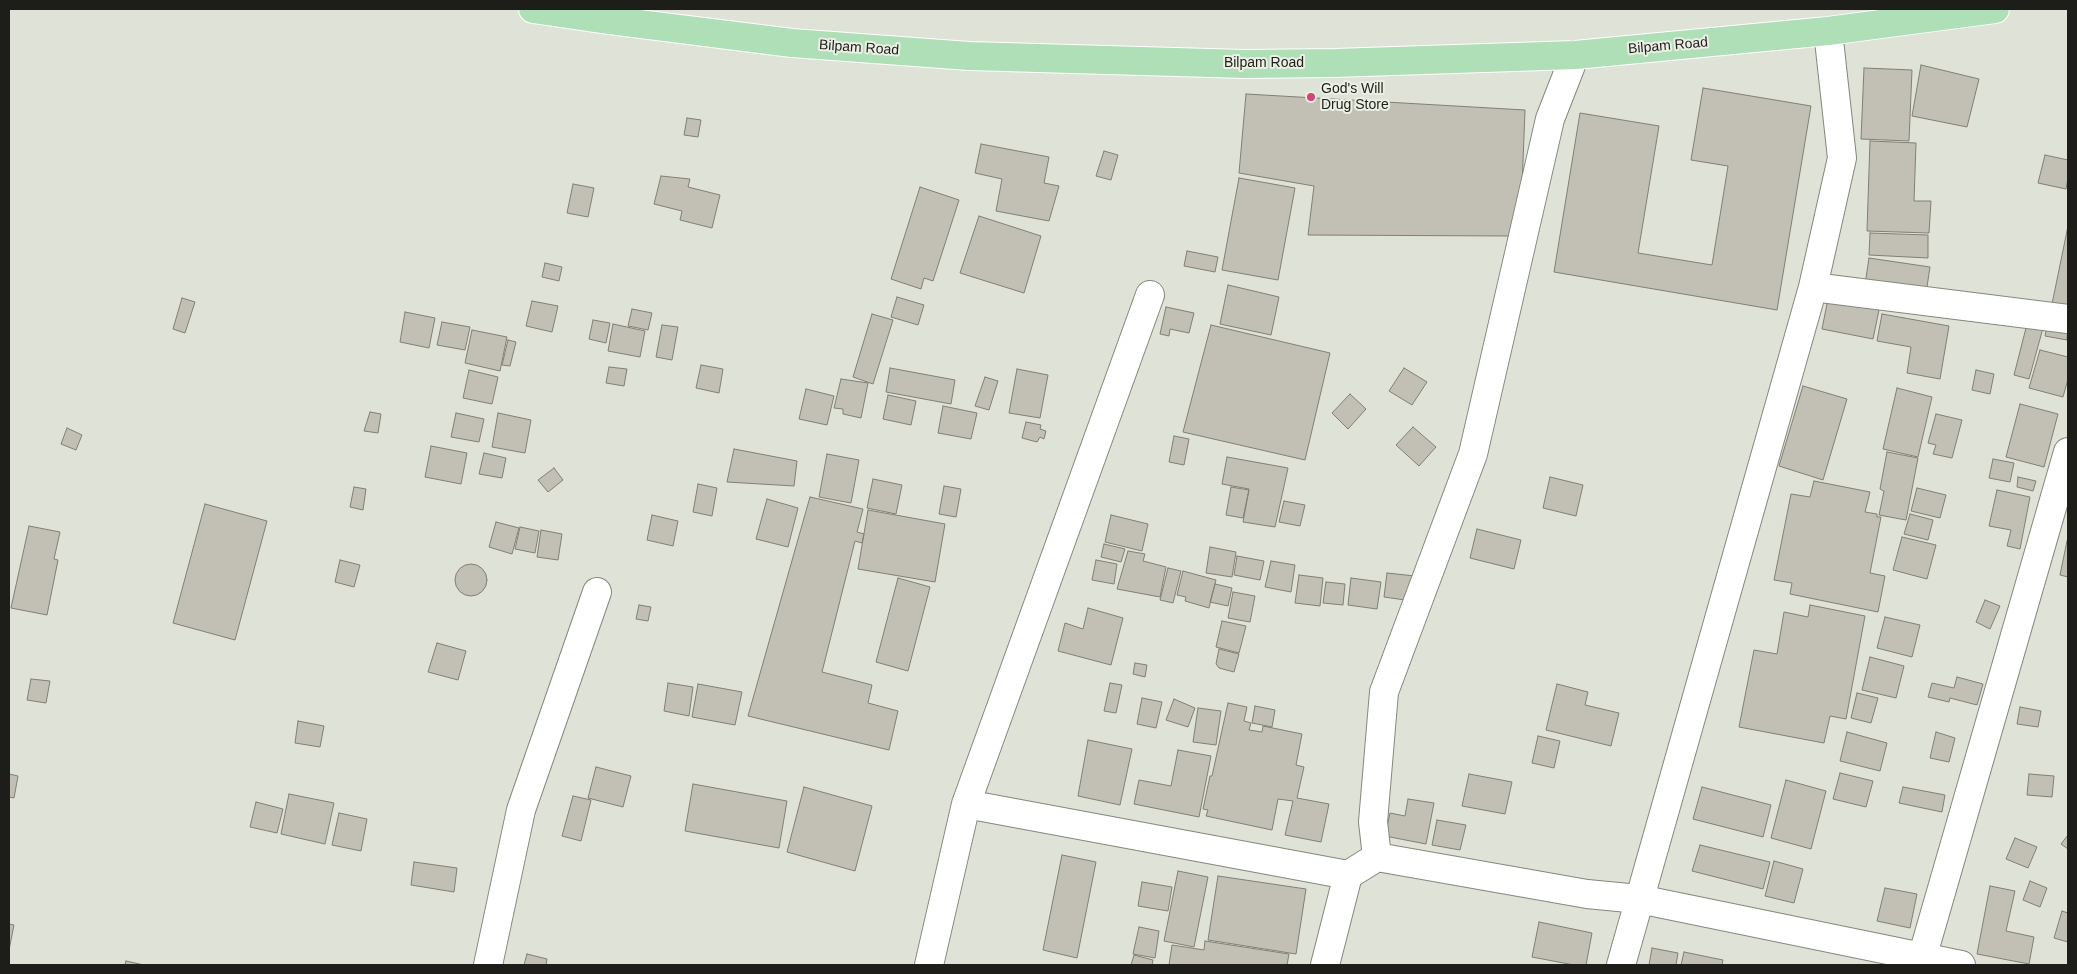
<!DOCTYPE html>
<html>
<head>
<meta charset="utf-8">
<style>
  body { margin:0 }
  #map { position:relative; width:2077px; height:974px; overflow:hidden; background:#dee2d7; font-family:Helvetica,sans-serif }
  canvas { display:block }
  .frame { position:absolute; inset:0; border:10px solid #1d1e1a; pointer-events:none }
</style>
</head>
<body>
<div id="map">
<canvas width="2077" height="974"></canvas>
<div class="frame"></div>
</div>
<script>
const ctx = document.querySelector('canvas').getContext('2d');
ctx.lineJoin = 'round';
function paint(path, color) {
  ctx.fillStyle = color;
  ctx.fill(path, 'evenodd');
}
function poly(rows) {
  const path = new Path2D();
  for (const r of rows) {
    if (r.length === 3) {
      path.moveTo(r[0] + r[2], r[1]);
      path.arc(r[0], r[1], r[2], 0, 2 * Math.PI);
      continue;
    }
    path.moveTo(r[0], r[1]);
    for (let i = 2; i < r.length; i += 2) path.lineTo(r[i], r[i + 1]);
  }
  return path;
}
function stroke(path, color, width, dash) {
  ctx.strokeStyle = color;
  ctx.lineWidth = width;
  ctx.lineCap = dash ? 'butt' : 'round';
  ctx.setLineDash(dash || []);
  ctx.stroke(path);
}
function label(font, color, halo, rows, align = 'center') {
  ctx.font = font + ' Helvetica,sans-serif';
  ctx.lineWidth = 4;
  ctx.setLineDash([]);
  ctx.textBaseline = 'middle';
  ctx.strokeStyle = halo;
  ctx.fillStyle = color;
  for (const [text, x, y, turn = 0] of rows) {
    ctx.save();
    ctx.translate(x, y);
    ctx.rotate((+turn || 0) * Math.PI / 180);
    ctx.textAlign = isNaN(turn) ? turn : align;
    if (halo) ctx.strokeText(text, 0, 0);
    ctx.fillText(text, 0, 0);
    ctx.restore();
  }
}
const building = poly([
  [1921,65,1979,79,1967,127,1912,116,1921,65],
  [1864,68,1912,70,1909,141,1861,139,1864,68],
  [1703,88,1811,106,1777,310,1554,272,1580,113,1659,126,1638,253,1712,265,1728,166,1691,160,1703,88],
  [1246,94,1525,110,1522,187,1510,236,1308,235,1314,186,1239,173,1246,94],
  [687,118,701,120,698,137,684,135,687,118],
  [1870,141,1916,143,1914,201,1931,201,1929,233,1867,231,1870,141],
  [981,144,1049,157,1044,183,1059,186,1049,221,996,211,1002,179,975,173,981,144],
  [1104,151,1118,155,1111,180,1096,176,1104,151],
  [2045,155,2068,160,2068,178,2066,189,2038,183,2045,155],
  [661,176,690,179,688,187,720,195,712,228,680,220,682,211,654,204,661,176],
  [1239,178,1295,188,1278,280,1222,270,1239,178],
  [573,184,594,188,588,217,567,213,573,184],
  [920,187,959,200,933,281,924,278,921,289,891,279,920,187],
  [979,216,1041,236,1024,293,960,273,979,216],
  [2068,226,2068,307,2052,304,2068,226],
  [1870,233,1928,235,1928,258,1869,255,1870,233],
  [1187,251,1218,257,1215,272,1184,266,1187,251],
  [1869,258,1930,267,1925,300,1864,291,1869,258],
  [545,263,562,267,559,281,542,277,545,263],
  [1228,285,1279,297,1271,335,1220,324,1228,285],
  [1829,294,1880,305,1873,339,1822,329,1829,294],
  [897,297,924,305,918,325,891,317,897,297],
  [182,298,195,302,185,333,173,329,182,298],
  [532,301,558,306,552,332,526,326,532,301],
  [1166,307,1194,313,1189,333,1170,329,1169,336,1160,334,1166,307],
  [632,309,652,313,648,330,628,326,632,309],
  [405,312,435,318,429,348,400,342,405,312],
  [872,314,893,320,873,384,853,377,872,314],
  [1882,314,1949,326,1940,379,1907,373,1911,347,1877,341,1882,314],
  [593,320,610,323,606,343,589,339,593,320],
  [2048,321,2068,324,2067,340,2045,336,2048,321],
  [442,322,470,327,465,350,437,345,442,322],
  [613,324,645,331,640,357,608,351,613,324],
  [2027,324,2043,328,2029,379,2014,375,2027,324],
  [662,325,678,327,672,360,656,357,662,325],
  [1211,325,1330,353,1305,460,1183,432,1211,325],
  [472,330,507,337,500,371,465,363,472,330],
  [508,340,516,342,510,366,502,365,508,340],
  [2040,350,2068,357,2068,379,2063,397,2029,388,2040,350],
  [701,365,723,369,719,393,696,388,701,365],
  [609,367,627,369,624,386,606,383,609,367],
  [890,368,955,380,951,404,886,392,890,368],
  [1404,368,1427,382,1412,405,1389,391,1404,368],
  [1017,369,1048,375,1040,418,1009,413,1017,369],
  [469,370,498,377,492,404,463,398,469,370],
  [1976,370,1994,374,1990,394,1972,390,1976,370],
  [985,377,998,381,989,410,975,406,985,377],
  [841,379,868,383,861,418,843,414,843,409,834,408,841,379],
  [1803,386,1847,399,1823,480,1779,466,1803,386],
  [1897,388,1932,397,1918,457,1883,449,1897,388],
  [806,389,834,396,827,425,799,419,806,389],
  [1350,394,1366,409,1348,429,1332,413,1350,394],
  [888,395,916,401,911,425,883,419,888,395],
  [2020,404,2058,414,2044,467,2006,457,2020,404],
  [943,406,977,413,971,439,938,433,943,406],
  [370,412,381,414,378,433,364,431,370,412],
  [456,413,484,419,479,442,451,437,456,413],
  [498,413,531,420,525,453,492,447,498,413],
  [1936,414,1962,420,1952,458,1933,454,1936,445,1928,443,1936,414],
  [1026,422,1041,425,1040,429,1046,431,1044,439,1040,437,1037,442,1022,438,1026,422],
  [1413,427,1436,447,1419,466,1396,445,1413,427],
  [67,428,82,435,76,450,61,444,67,428],
  [1174,436,1189,439,1184,465,1169,462,1174,436],
  [431,446,467,453,461,484,425,477,431,446],
  [734,449,797,461,794,486,727,482,734,449],
  [1887,452,1918,458,1906,520,1879,515,1884,491,1880,489,1887,452],
  [484,453,506,458,502,478,479,474,484,453],
  [827,454,859,460,851,503,819,497,827,454],
  [1227,457,1288,468,1275,527,1243,522,1249,489,1222,484,1227,457],
  [1993,459,2014,463,2010,482,1989,478,1993,459],
  [554,468,563,480,548,492,538,480,554,468],
  [1550,477,1583,485,1576,516,1543,508,1550,477],
  [2018,477,2036,481,2033,491,2017,487,2018,477],
  [873,479,902,485,896,514,867,508,873,479],
  [1814,481,1870,492,1865,512,1877,514,1877,517,1881,517,1870,573,1885,576,1878,612,1790,594,1792,583,1774,580,1791,494,1810,497,1814,481],
  [698,484,717,488,712,516,693,512,698,484],
  [944,486,961,489,956,517,939,514,944,486],
  [354,487,366,489,363,510,350,507,354,487],
  [1231,487,1249,490,1243,518,1226,515,1231,487],
  [1917,488,1946,495,1940,518,1911,511,1917,488],
  [1997,490,2030,497,2020,549,2007,546,2011,530,1989,526,1997,490],
  [810,497,863,509,857,532,864,534,862,543,855,541,822,672,872,685,868,703,898,711,889,750,748,716,810,497],
  [767,499,798,508,788,547,756,539,767,499],
  [1284,501,1305,505,1300,526,1279,522,1284,501],
  [205,504,267,521,235,640,173,623,205,504],
  [868,510,945,524,935,582,858,569,868,510],
  [1910,514,1933,520,1928,540,1904,534,1910,514],
  [652,515,678,521,673,546,647,540,652,515],
  [1111,515,1148,524,1142,551,1105,542,1111,515],
  [496,522,519,528,512,554,489,547,496,522],
  [29,526,60,532,54,559,58,560,47,615,11,608,29,526],
  [520,527,539,531,535,553,515,549,520,527],
  [1477,529,1521,540,1514,569,1470,558,1477,529],
  [541,530,562,534,558,560,537,557,541,530],
  [1902,537,1936,545,1927,579,1893,570,1902,537],
  [2067,541,2068,541,2068,577,2060,575,2067,541],
  [1104,544,1125,549,1121,562,1101,557,1104,544],
  [1210,547,1236,552,1232,577,1206,573,1210,547],
  [1128,551,1145,554,1143,561,1166,567,1160,597,1117,589,1128,551],
  [1237,556,1264,561,1260,580,1234,575,1237,556],
  [340,560,360,565,354,587,335,582,340,560],
  [1096,560,1117,564,1114,584,1092,580,1096,560],
  [1271,561,1295,565,1291,592,1265,587,1271,561],
  [471,580,16],
  [1168,568,1181,571,1173,603,1160,600,1168,568],
  [1183,571,1216,580,1209,608,1185,601,1186,597,1177,595,1183,571],
  [1387,573,1415,576,1412,601,1384,597,1387,573],
  [1299,575,1323,578,1320,606,1295,603,1299,575],
  [898,578,930,587,908,671,876,662,898,578],
  [1351,578,1381,582,1377,609,1348,605,1351,578],
  [1326,582,1345,584,1343,605,1323,603,1326,582],
  [1215,584,1232,588,1228,606,1210,602,1215,584],
  [1233,592,1255,596,1250,622,1228,618,1233,592],
  [1985,600,2000,606,1990,629,1976,622,1985,600],
  [639,605,651,607,648,621,636,619,639,605],
  [1810,605,1865,616,1846,719,1830,716,1824,743,1739,727,1754,650,1777,654,1784,612,1808,617,1810,605],
  [1088,608,1123,618,1111,665,1058,651,1065,623,1083,629,1088,608],
  [1885,617,1920,625,1912,657,1877,648,1885,617],
  [1222,621,1246,626,1239,653,1216,647,1222,621],
  [437,643,466,651,458,680,428,672,437,643],
  [1219,649,1239,654,1234,672,1219,668,1216,664,1219,649],
  [1870,657,1904,666,1896,698,1862,690,1870,657],
  [1135,663,1147,665,1145,677,1133,674,1135,663],
  [1957,677,1983,684,1977,705,1950,698,1949,702,1928,697,1932,683,1954,688,1957,677],
  [31,679,50,681,46,703,27,700,31,679],
  [668,683,693,687,689,716,664,711,668,683],
  [1110,683,1122,685,1116,713,1104,711,1110,683],
  [698,684,742,692,735,725,692,717,698,684],
  [1557,684,1588,692,1585,705,1619,713,1611,746,1546,730,1557,684],
  [1857,693,1878,698,1871,723,1851,718,1857,693],
  [1142,698,1162,702,1156,728,1137,724,1142,698],
  [1174,699,1195,708,1188,727,1166,720,1174,699],
  [1228,703,1247,707,1244,721,1251,723,1249,730,1262,732,1263,726,1302,734,1296,765,1304,767,1297,798,1329,804,1321,842,1285,835,1293,801,1278,799,1272,830,1206,816,1208,810,1203,809,1210,776,1212,776,1228,703],
  [1255,706,1275,710,1272,727,1252,723,1255,706],
  [2020,707,2041,711,2038,727,2017,724,2020,707],
  [1198,708,1221,711,1216,745,1193,742,1198,708],
  [298,721,324,726,320,747,295,743,298,721],
  [1847,732,1887,743,1880,771,1840,761,1847,732],
  [1936,732,1955,738,1949,762,1930,758,1936,732],
  [1538,736,1560,741,1554,768,1532,763,1538,736],
  [1088,740,1132,749,1120,805,1078,796,1088,740],
  [1178,750,1211,756,1199,817,1134,804,1139,780,1171,786,1178,750],
  [596,767,631,776,623,807,588,798,596,767],
  [1840,773,1873,781,1866,807,1833,799,1840,773],
  [9,774,18,776,14,798,9,797,9,774],
  [1469,774,1512,782,1505,814,1462,806,1469,774],
  [2029,774,2054,776,2052,797,2027,795,2029,774],
  [1786,780,1826,791,1811,849,1771,838,1786,780],
  [693,784,787,801,779,848,685,831,693,784],
  [804,787,872,806,855,871,787,852,804,787],
  [1702,787,1771,805,1763,837,1693,819,1702,787],
  [1903,787,1945,795,1942,812,1899,803,1903,787],
  [289,794,334,803,325,844,281,834,289,794],
  [573,796,591,800,581,841,562,836,573,796],
  [1408,799,1434,803,1426,844,1385,836,1390,813,1405,816,1408,799],
  [256,802,283,809,277,833,250,827,256,802],
  [339,813,367,819,361,851,332,845,339,813],
  [1437,820,1466,825,1460,850,1432,845,1437,820],
  [2068,835,2068,849,2061,844,2068,835],
  [2015,838,2037,847,2028,868,2006,859,2015,838],
  [1700,845,1770,862,1763,889,1692,871,1700,845],
  [1062,855,1096,862,1077,958,1043,950,1062,855],
  [1774,861,1803,869,1794,903,1765,896,1774,861],
  [414,862,457,868,454,892,411,885,414,862],
  [1178,871,1208,877,1194,947,1164,941,1178,871],
  [1218,876,1306,889,1296,954,1208,940,1218,876],
  [2030,881,2047,888,2040,907,2023,900,2030,881],
  [1142,882,1172,887,1168,911,1138,906,1142,882],
  [1990,886,2015,891,2006,931,2034,937,2029,964,1977,954,1990,886],
  [1885,888,1917,894,1910,928,1877,921,1885,888],
  [2062,911,2068,913,2068,942,2054,938,2062,911],
  [1539,922,1592,933,1586,965,1574,965,1532,957,1539,922],
  [9,924,14,925,9,950,9,924],
  [1139,927,1159,931,1155,958,1133,954,1139,927],
  [1205,941,1289,954,1287,965,1169,965,1172,945,1204,950,1205,941],
  [1652,948,1678,953,1676,965,1649,965,1652,948],
  [1684,952,1723,960,1722,965,1681,965,1684,952],
  [527,954,547,959,546,965,524,965,527,954],
  [1134,955,1153,960,1152,965,1131,965,1134,955],
  [126,961,144,965,125,965,126,961]
]);
paint(building, '#c2c0b5');
stroke(building, '#817f75', 1);
const minor = poly([
  [1813,287,2068,319],
  [966,804,1348,875,1377,857,1587,894,1639,899,1961,965],
  [1377,857,1373,822,1384,692,1473,454,1550,119,1575,55],
  [488,965,521,810,597,592],
  [929,965,966,804,1150,295],
  [1325,965,1348,875],
  [1621,965,1813,287,1842,158,1828,31],
  [1920,965,2068,452]
]);
const major = poly([
  [533,9,608,20,792,43,969,56,1244,64,1335,63,1575,55,1828,31,1995,9]
]);
stroke(minor, '#84887d', 30);
stroke(major, '#fff', 30);
stroke(minor, '#fff', 28);
stroke(major, '#aedfb6', 28);
for (const [x, y, r, color] of [
  [1311,97,5,"#cf457e"]
]) {
  const dot = new Path2D();
  dot.arc(x, y, r, 0, 2 * Math.PI);
  ctx.fillStyle = color;
  ctx.fill(dot);
  stroke(dot, '#ebefe4', 2);
}
label('14px', '#1d1e1a', '#ebefe4', [
  ["Bilpam Road",1668,46,-5],
  ["Bilpam Road",859,48,4],
  ["Bilpam Road",1264,63]
]);
label('14px', '#1d1e1a', '#ebefe4', [
  ["God's Will",1321,89],
  ["Drug Store",1321,105]
], 'left');
</script>
</body>
</html>
